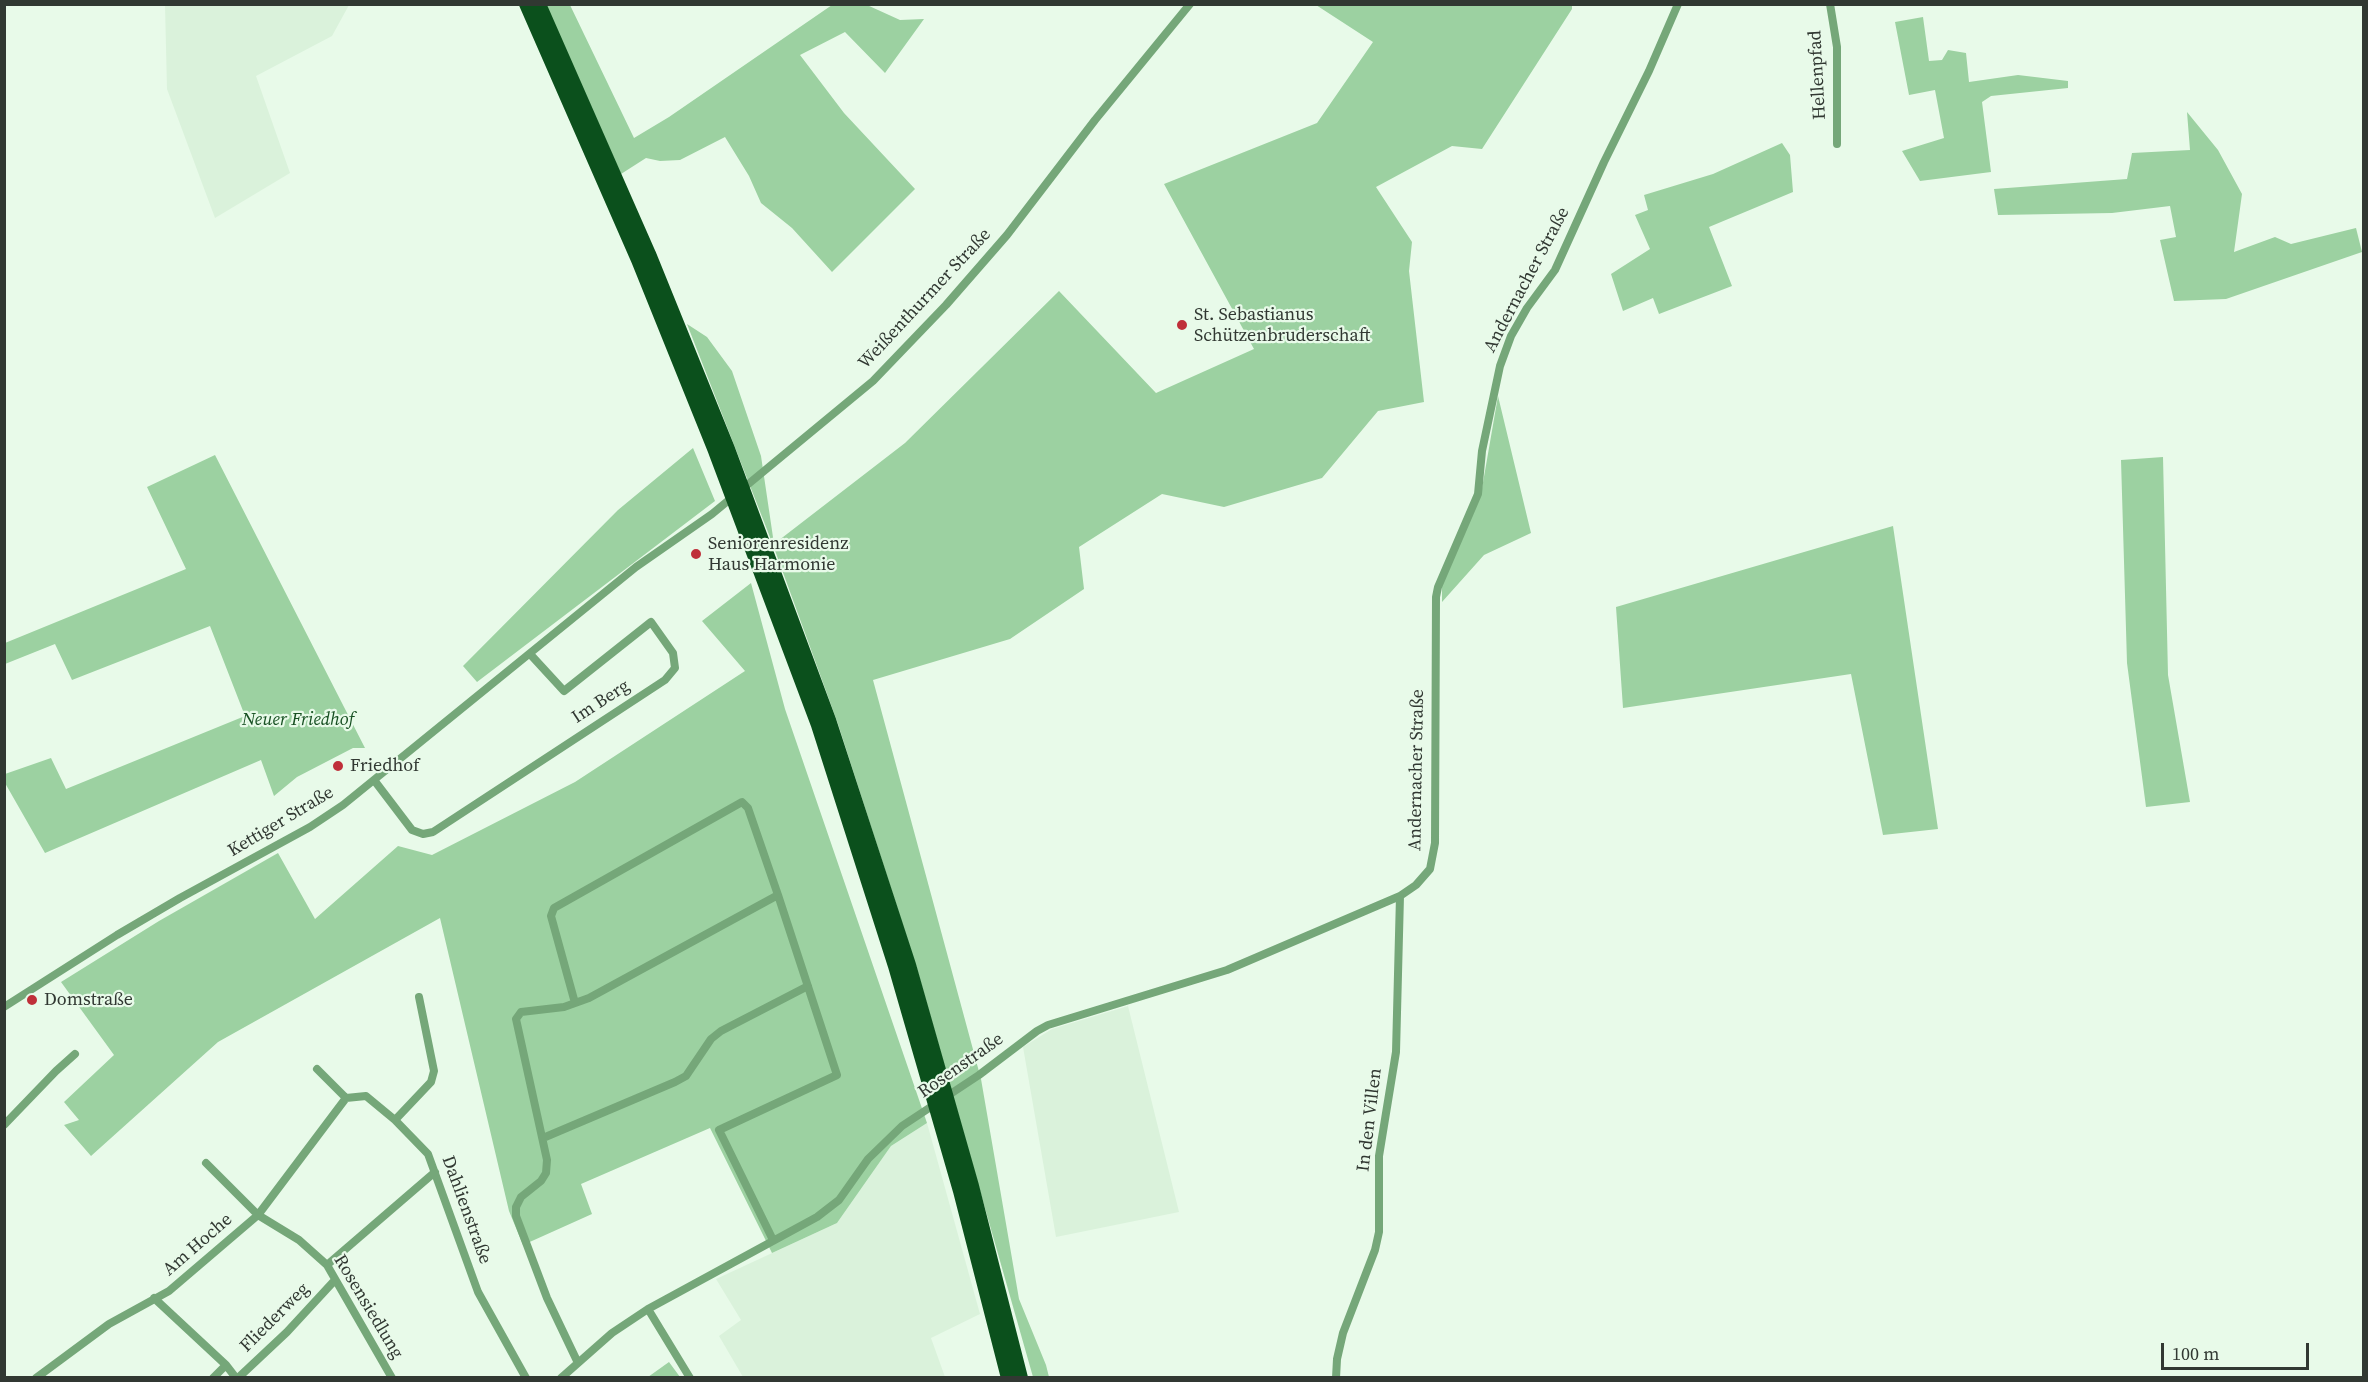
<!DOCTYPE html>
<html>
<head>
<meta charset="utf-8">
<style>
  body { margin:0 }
  #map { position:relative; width:2368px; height:1382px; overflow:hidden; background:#e8fae9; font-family:"Source Serif 4",serif }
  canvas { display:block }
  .frame { position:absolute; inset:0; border:6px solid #313832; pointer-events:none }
  .scale { position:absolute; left:2161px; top:1343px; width:148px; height:27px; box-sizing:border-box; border:3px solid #313832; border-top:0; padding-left:8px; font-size:18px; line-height:21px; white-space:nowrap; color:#313832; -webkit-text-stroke:4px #e8fae9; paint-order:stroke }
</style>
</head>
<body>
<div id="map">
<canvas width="2368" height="1382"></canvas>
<div class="frame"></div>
<div class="scale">100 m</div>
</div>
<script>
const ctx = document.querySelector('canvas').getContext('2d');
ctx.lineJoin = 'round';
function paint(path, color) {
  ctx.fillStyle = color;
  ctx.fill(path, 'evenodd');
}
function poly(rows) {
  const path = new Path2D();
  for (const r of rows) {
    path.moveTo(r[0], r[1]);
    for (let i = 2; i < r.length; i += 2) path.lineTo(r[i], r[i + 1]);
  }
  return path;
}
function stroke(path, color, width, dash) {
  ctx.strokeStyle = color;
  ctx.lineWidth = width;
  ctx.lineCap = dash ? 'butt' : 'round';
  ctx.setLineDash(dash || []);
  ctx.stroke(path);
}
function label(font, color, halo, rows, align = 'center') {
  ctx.font = font + ' "Source Serif 4",serif';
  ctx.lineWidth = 4.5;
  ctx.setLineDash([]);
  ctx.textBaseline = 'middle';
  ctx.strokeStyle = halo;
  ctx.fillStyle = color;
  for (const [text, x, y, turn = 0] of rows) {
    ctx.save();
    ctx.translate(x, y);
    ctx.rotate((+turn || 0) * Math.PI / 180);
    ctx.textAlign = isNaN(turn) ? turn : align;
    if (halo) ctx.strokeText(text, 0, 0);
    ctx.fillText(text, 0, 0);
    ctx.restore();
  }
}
paint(poly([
  [165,5,349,5,332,36,256,76,290,173,215,218,167,89],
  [1128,1006,1179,1212,1056,1237,1023,1047,1052,1029],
  [927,1123,980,1314,931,1338,945,1377,743,1377,719,1336,741,1320,716,1279,837,1223,891,1146]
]), '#daf2db');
paint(poly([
  [546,5,570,5,634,138,669,117,832,5,867,5,900,20,924,19,885,73,845,32,800,55,844,113,915,189,832,272,792,228,761,203,749,176,725,137,680,160,660,161,646,158,621,174],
  [1316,5,1572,5,1572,9,1482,149,1452,146,1376,187,1412,242,1409,271,1424,402,1378,411,1322,478,1224,507,1162,494,1079,547,1084,589,1010,639,873,680,981,1079,1019,1299,1046,1365,1049,1377,1033,1377,917,969,838,724,773,545,687,324,707,337,732,371,761,456,774,544,905,443,1059,291,1156,393,1254,349,1164,184,1317,123,1373,42],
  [1923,17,1929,61,1942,60,1948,50,1966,53,1969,82,2018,75,2068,81,2068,88,1991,96,1982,102,1991,172,1920,181,1902,151,1944,138,1935,90,1909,95,1895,22],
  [2187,112,2218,150,2242,194,2234,252,2275,237,2291,244,2356,228,2362,252,2226,299,2174,301,2160,240,2176,237,2170,206,2112,213,1998,215,1994,189,2127,179,2132,153,2190,150],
  [1782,143,1790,155,1793,192,1709,227,1732,286,1659,314,1653,298,1623,311,1611,274,1650,249,1635,215,1648,210,1644,195,1713,174],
  [1498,396,1531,533,1484,555,1442,602,1442,585,1481,494],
  [693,448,715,501,477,682,463,666,618,510],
  [215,455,365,748,353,748,297,777,274,796,261,760,45,853,5,783,5,774,51,758,66,789,245,716,210,626,72,680,55,644,5,664,5,643,186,569,147,487],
  [2163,457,2168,675,2190,802,2146,807,2127,663,2121,460],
  [1893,526,1938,829,1883,835,1851,674,1623,708,1616,607],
  [751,583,785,709,927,1123,891,1146,837,1223,772,1253,710,1128,581,1184,592,1214,523,1245,509,1211,440,918,218,1042,91,1156,64,1125,79,1120,64,1102,114,1055,61,982,159,921,278,853,315,919,398,846,432,855,575,782,745,671,702,621],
  [669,1362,680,1377,648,1377]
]), '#9cd1a1');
stroke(poly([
  [1830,4,1837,47,1837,144],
  [374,780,412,830,423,834,433,832,665,680,675,668,673,653,651,622,564,691,530,654],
  [419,997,434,1071,431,1082,395,1120,428,1154,478,1292,526,1378],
  [575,1003,551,916,554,908,742,802,748,808,778,895],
  [4,1007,117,935,180,898,310,827,343,805,636,567,712,514,873,381,946,305,1007,235,1095,120,1190,4],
  [317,1069,346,1098],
  [4,1125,56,1071,75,1054],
  [543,1138,675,1082,686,1076,711,1039,721,1031,808,986],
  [206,1163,258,1215,299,1240,327,1265,392,1378],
  [327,1265,435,1172],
  [154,1298,226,1365,236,1378],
  [648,1309,690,1378],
  [578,1363,547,1298,516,1216,516,1207,521,1197,541,1181,546,1173,547,1160,516,1019,521,1012,564,1007,589,998,778,895,837,1075,719,1130,773,1240],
  [36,1378,109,1324,169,1291,258,1215,346,1098,366,1096,395,1120],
  [213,1378,226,1365],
  [238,1378,287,1332,335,1280],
  [561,1378,612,1333,648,1309,817,1217,839,1200,868,1159,902,1126,979,1075,1037,1031,1048,1025,1227,970,1400,896,1416,885,1430,869,1435,843,1436,597,1438,587,1478,494,1482,451,1500,366,1511,336,1527,308,1555,270,1604,162,1649,71,1678,4],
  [1336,1378,1337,1359,1343,1333,1375,1250,1379,1232,1379,1156,1396,1052,1400,896]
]), '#75a779', 8);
stroke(poly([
  [526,4,638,260,715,451,818,725,895,966,960,1191,1008,1378],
  [539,4,649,254,728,449,829,720,909,965,972,1186,1021,1378]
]), '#0b501c', 14);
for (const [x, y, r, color] of [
  [1182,325,6,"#bf2f39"],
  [696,554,6,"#bf2f39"],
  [338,766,6,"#bf2f39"],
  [32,1000,6,"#bf2f39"]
]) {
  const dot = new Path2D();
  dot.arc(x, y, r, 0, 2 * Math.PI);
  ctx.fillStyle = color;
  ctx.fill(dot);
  stroke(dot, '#e8fae9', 2);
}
label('18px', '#313832', '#e8fae9', [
  ["Hellenpfad",1818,75,-93],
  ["Andernacher Straße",1527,280,-62],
  ["Weißenthurmer Straße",925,299,-47],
  ["Im Berg",601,702,-33],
  ["Andernacher Straße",1417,770,-89],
  ["Kettiger Straße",281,822,-31],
  ["Rosenstraße",961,1066,-35],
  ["In den Villen",1370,1120,-83],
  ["Dahlienstraße",466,1210,70],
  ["Am Hoche",198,1245,-41],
  ["Rosensiedlung",368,1307,59],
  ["Fliederweg",275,1318,-45]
]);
label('18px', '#313832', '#e8fae9', [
  ["St. Sebastianus",1194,315],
  ["Schützenbruderschaft",1194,336],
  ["Seniorenresidenz",708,544],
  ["Haus Harmonie",708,565],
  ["Friedhof",350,766],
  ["Domstraße",44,1000]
], 'left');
label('italic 18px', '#164f21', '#e8fae9', [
  ["Neuer Friedhof",298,720]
]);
</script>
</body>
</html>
